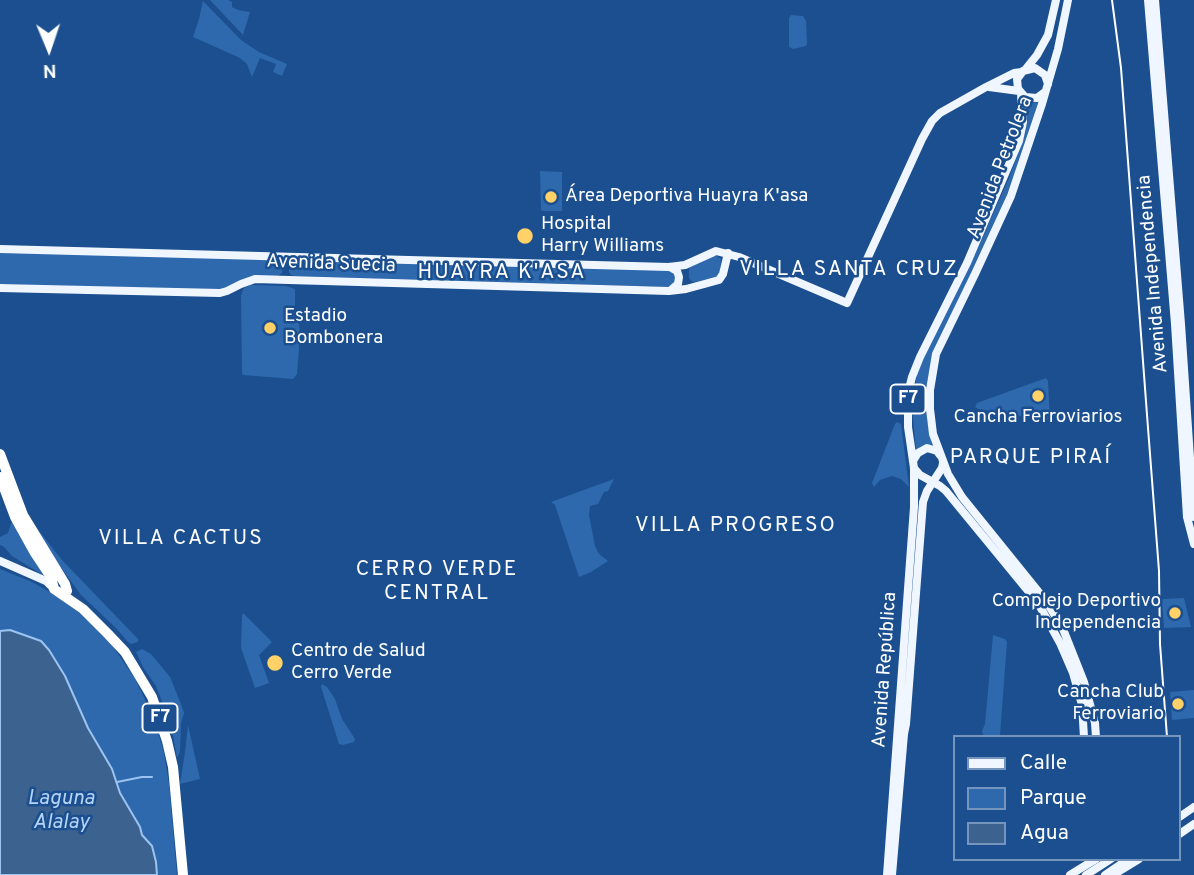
<!DOCTYPE html>
<html>
<head>
<meta charset="utf-8">
<style>
  body { margin:0 }
  #map { position:relative; width:1194px; height:875px; overflow:hidden; background:#1b4f8f; font-family:Overpass,sans-serif }
  canvas { display:block }
  .legend { position:absolute; left:953px; top:735px; width:228px; height:126px; box-sizing:border-box; background:#1b4f8f; border:2px solid #7695bc; margin:0; padding:9px 12px; list-style:none; font-size:21px; color:#fff }
  .legend li { display:flex; align-items:center; gap:14px; height:35px }
  .legend b { width:35px; border:2px solid #7695bc }
  .north { position:absolute; left:14px; top:14px; width:70px; height:70px; -webkit-text-stroke:5px #1b4f8f; paint-order:stroke; rotate:178deg; font-size:19px; font-weight:700; line-height:28px; text-align:center; color:#fff }
  .north::after { content:''; display:block; margin:auto; width:24px; height:32px; background:#fff; clip-path:polygon(50% 0,100% 100%,50% 72%,0 100%) }
</style>
</head>
<body>
<div id="map">
<canvas width="1194" height="875"></canvas>
<ul class="legend">
<li><b style="height:9px;background:#f0f6ff"></b>Calle</li>
<li><b style="height:19px;background:#2e69ad"></b>Parque</li>
<li><b style="height:19px;background:#3c6290"></b>Agua</li>
</ul>
<div class="north">N</div>
</div>
<script>
const ctx = document.querySelector('canvas').getContext('2d');
ctx.lineJoin = 'round';
function paint(path, color) {
  ctx.fillStyle = color;
  ctx.fill(path, 'evenodd');
}
function poly(rows) {
  const path = new Path2D();
  for (const r of rows) {
    path.moveTo(r[0], r[1]);
    for (let i = 2; i < r.length; i += 2) path.lineTo(r[i], r[i + 1]);
  }
  return path;
}
function stroke(path, color, width, dash) {
  ctx.strokeStyle = color;
  ctx.lineWidth = width;
  ctx.lineCap = dash ? 'butt' : 'round';
  ctx.setLineDash(dash || []);
  ctx.stroke(path);
}
function label(font, color, halo, rows, align = 'center') {
  ctx.font = font + ' Overpass,sans-serif';
  ctx.lineWidth = 5;
  ctx.setLineDash([]);
  ctx.textBaseline = 'middle';
  ctx.strokeStyle = halo;
  ctx.fillStyle = color;
  for (const [text, x, y, turn = 0] of rows) {
    ctx.save();
    ctx.translate(x, y);
    ctx.rotate((+turn || 0) * Math.PI / 180);
    ctx.textAlign = isNaN(turn) ? turn : align;
    if (halo) ctx.strokeText(text, 0, 0);
    ctx.fillText(text, 0, 0);
    ctx.restore();
  }
}
paint(poly([
  [210,0,228,0,232,2,232,7,238,10,250,12,243,35],
  [203,1,241,40,259,52,287,64,282,76,273,72,276,64,260,58,252,77,247,64,240,58,193,37,199,19],
  [791,15,803,16,806,21,807,44,806,46,793,49,789,47,789,18],
  [1038,102,1015,174,1006,197,966,285,935,348,931,361,926,390,927,420,932,445,924,445,916,450,912,408,917,374,923,359,968,270,1009,178,1021,146,1026,115,1026,103],
  [540,171,562,172,562,211,544,211,541,210],
  [0,252,279,260,283,263,282,273,278,276,251,276,231,286,218,290,0,284],
  [712,256,717,256,721,259,720,273,715,278,694,282,691,281,689,278,689,268],
  [293,260,670,270,673,271,676,281,669,287,295,276,291,275,289,272,289,264],
  [251,285,286,286,295,289,295,323,299,323,300,336,297,374,293,379,243,375,242,373,241,295,244,288],
  [1046,378,1048,381,1050,421,978,409,975,407,977,403],
  [897,422,901,424,909,487,901,479,892,476,880,480,874,487,872,483,895,424],
  [614,479,608,491,604,492,598,504,590,506,589,515,595,546,599,554,608,561,591,572,579,577,555,505,551,502],
  [14,521,46,577,12,556,4,547,0,545,0,537,8,533,11,523],
  [32,522,62,560,138,639,138,642,131,644,127,641,116,628,81,595,51,554],
  [0,569,32,582,53,594,81,614,112,645,135,679,154,718,164,753,169,784,177,875,157,875,156,862,152,846,142,835,140,827,120,793,112,769,88,728,65,676,49,650,41,641,23,634,10,630,0,631],
  [1184,598,1191,627,1164,628,1162,599],
  [243,613,272,642,259,655,269,683,255,688,241,648,242,616],
  [993,635,1005,639,1007,642,1000,735,998,737,984,737,982,731,985,724],
  [142,649,151,654,170,677,181,704,184,713,181,723,180,752,177,758,172,730,166,712,156,686,143,667,136,652],
  [322,684,327,687,335,699,342,719,355,739,354,742,343,745,339,744,321,687],
  [1194,690,1194,718,1172,720,1170,692],
  [188,725,200,779,180,784,185,752]
]), '#2e69ad');
const water = poly([
  [10,630,41,641,49,650,65,676,88,728,112,769,120,793,140,827,142,835,152,846,156,862,157,875,0,875,0,631,10,630]
]);
paint(water, '#3c6290');
stroke(water, '#9cc4f0', 2);
stroke(poly([
  [117,782,142,777,152,777]
]), '#9cc4f0', 2);
stroke(poly([
  [1068,0,1058,49,1042,104,1011,196,975,274,936,354,930,390,930,409,933,434,948,474,962,497,1046,601,1063,629,1084,682,1095,723,1096,737],
  [1148,0,1175,324,1187,517,1194,544],
  [1155,0,1181,324,1194,517],
  [1025,70,1037,55,1048,35,1056,0],
  [989,87,1019,91],
  [1045,92,1037,98,1025,97,1018,89,1017,79,1023,71,1035,68,1045,75,1048,84],
  [0,249,669,267,685,265,716,251,739,257,847,303,922,139,932,121,940,113,986,87,1014,73,1022,72],
  [670,267,677,271,679,277,678,284,672,289],
  [0,288,220,293,227,291,241,284,255,279,669,291,686,289,719,280,723,274,728,253],
  [913,461,918,453,927,448,937,451,940,455],
  [914,468,920,475,940,486,946,491,1038,603,1060,643,1073,673,1082,705,1084,737],
  [0,561,46,581,53,588],
  [1178,818,1194,807],
  [1178,835,1194,824],
  [887,875,914,507,914,468,908,427,908,393,912,377,920,357,967,263,1019,141,1023,122,1021,94],
  [892,875,904,734,906,724,923,502,927,491,942,468,943,463],
  [1070,875,1096,859],
  [1113,875,1139,859]
]), '#f0f6ff', 8);
stroke(poly([
  [0,454,23,515,65,584,67,591,64,595],
  [0,477,15,517,35,553,51,577,54,589,83,609,108,634,125,652,152,697,167,741,173,767,183,875]
]), '#fff', 10);
stroke(poly([
  [1112,0,1121,68,1148,428,1159,571,1160,644,1167,737]
]), '#fff', 2);
stroke(poly([
  [1086,875,1111,859],
  [1105,875,1124,862]
]), '#f0f6ff', 8);
for (const [x, y, r, color] of [
  [551,197,7,"#ffd166"],
  [525,236,9,"#ffd166"],
  [270,328,7,"#ffd166"],
  [1038,396,7,"#ffd166"],
  [1175,613,7,"#ffd166"],
  [275,663,9,"#ffd166"],
  [1178,704,7,"#ffd166"]
]) {
  const dot = new Path2D();
  dot.arc(x, y, r, 0, 2 * Math.PI);
  ctx.fillStyle = color;
  ctx.fill(dot);
  stroke(dot, '#1b4f8f', 2.5);
}
for (const [x, y, w] of [
  [908,399,35],
  [160,718,35]
]) {
  const box = new Path2D();
  box.roundRect(x - w / 2, y - 14.5, w, 29, 5);
  ctx.fillStyle = '#1b4f8f';
  ctx.fill(box);
  stroke(box, '#fff', 2);
}
label('bold 18px', '#fff', null, [
  ["F7",908,399],
  ["F7",160,718]
]);
label('19px', '#fff', '#1b4f8f', [
  ["Avenida Petrolera",1001,168,-69],
  ["Avenida Suecia",331,265,2],
  ["Avenida Independencia",1154,274,-95],
  ["Avenida República",886,670,-86]
]);
label('19px', '#fff', '#1b4f8f', [
  ["Área Deportiva Huayra K'asa",565,197],
  ["Hospital",541,225],
  ["Harry Williams",541,247],
  ["Estadio",284,317],
  ["Bombonera",284,339],
  ["Cancha Ferroviarios",1038,418,"center"],
  ["Complejo Deportivo",1161,602,"right"],
  ["Independencia",1161,624,"right"],
  ["Centro de Salud",291,652],
  ["Cerro Verde",291,674],
  ["Cancha Club",1164,693,"right"],
  ["Ferroviario",1164,715,"right"]
], 'left');
ctx.letterSpacing = '2px';
label('21px', '#fff', '#1b4f8f', [
  ["VILLA SANTA CRUZ",849,271],
  ["HUAYRA K'ASA",502,274],
  ["PARQUE PIRAÍ",1031,459],
  ["VILLA PROGRESO",736,527],
  ["VILLA CACTUS",181,540],
  ["CERRO VERDE",437,571],
  ["CENTRAL",437,595]
]);
ctx.letterSpacing = '0px';
label('italic 21px', '#b5d3f5', '#1b4f8f', [
  ["Laguna",61,800],
  ["Alalay",61,824]
]);
</script>
</body>
</html>
